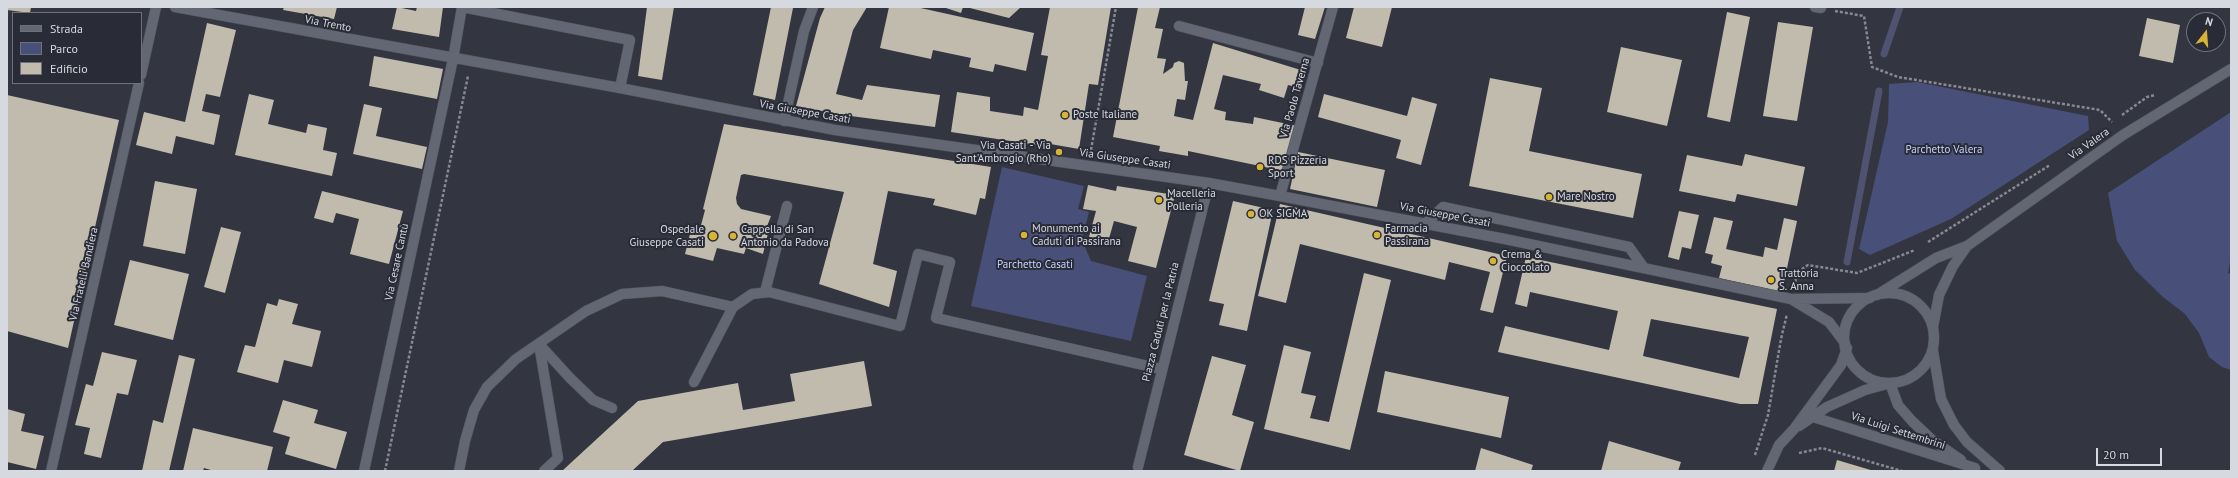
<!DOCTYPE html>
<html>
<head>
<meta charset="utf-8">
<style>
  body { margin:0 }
  #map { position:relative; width:2238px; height:478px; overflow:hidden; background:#333541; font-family:"PT Sans",sans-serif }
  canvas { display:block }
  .frame { position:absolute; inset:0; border:8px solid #d7d9e0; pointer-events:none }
  .legend { position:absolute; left:12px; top:12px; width:130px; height:72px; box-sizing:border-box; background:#292b36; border:1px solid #6f717a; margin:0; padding:5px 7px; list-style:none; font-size:12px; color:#d7d9e0 }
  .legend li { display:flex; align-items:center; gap:8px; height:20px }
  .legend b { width:20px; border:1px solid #6f717a }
  .north { position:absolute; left:2186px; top:12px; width:40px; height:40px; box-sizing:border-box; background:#292b36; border:1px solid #6f717a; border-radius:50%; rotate:17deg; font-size:11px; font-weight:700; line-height:16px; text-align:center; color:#d7d9e0 }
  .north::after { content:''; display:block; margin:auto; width:14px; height:18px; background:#d8b434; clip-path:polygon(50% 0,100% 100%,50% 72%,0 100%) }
  .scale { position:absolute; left:2096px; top:448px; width:66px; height:18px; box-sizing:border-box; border:2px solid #d7d9e0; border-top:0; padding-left:5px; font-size:12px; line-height:14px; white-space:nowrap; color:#d7d9e0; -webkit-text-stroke:3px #292b36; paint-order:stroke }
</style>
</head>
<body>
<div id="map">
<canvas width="2238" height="478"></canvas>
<div class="frame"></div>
<ul class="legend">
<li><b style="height:5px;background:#636673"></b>Strada</li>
<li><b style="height:11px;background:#484f79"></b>Parco</li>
<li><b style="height:11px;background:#c0bbad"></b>Edificio</li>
</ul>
<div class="north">N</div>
<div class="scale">20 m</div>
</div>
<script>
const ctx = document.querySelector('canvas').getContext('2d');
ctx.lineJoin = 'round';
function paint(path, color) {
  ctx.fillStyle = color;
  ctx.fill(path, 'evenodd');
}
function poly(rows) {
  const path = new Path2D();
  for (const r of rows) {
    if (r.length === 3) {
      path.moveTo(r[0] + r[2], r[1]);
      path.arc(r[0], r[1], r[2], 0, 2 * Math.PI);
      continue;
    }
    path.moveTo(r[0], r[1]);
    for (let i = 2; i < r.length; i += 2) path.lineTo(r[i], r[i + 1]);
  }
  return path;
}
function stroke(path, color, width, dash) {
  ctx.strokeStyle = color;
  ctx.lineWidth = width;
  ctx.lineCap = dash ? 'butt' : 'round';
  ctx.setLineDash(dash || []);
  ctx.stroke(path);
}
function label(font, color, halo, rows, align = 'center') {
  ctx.font = font + ' "PT Sans",sans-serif';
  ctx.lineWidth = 4;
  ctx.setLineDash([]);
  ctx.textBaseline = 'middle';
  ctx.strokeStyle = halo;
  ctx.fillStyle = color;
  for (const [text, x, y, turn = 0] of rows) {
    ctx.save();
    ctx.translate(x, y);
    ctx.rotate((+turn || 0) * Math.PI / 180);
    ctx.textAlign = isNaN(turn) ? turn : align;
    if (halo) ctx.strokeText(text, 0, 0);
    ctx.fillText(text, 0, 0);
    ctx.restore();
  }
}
paint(poly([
  [1917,82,2088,116,2089,130,1951,219,1870,255,1859,249,1888,122,1889,84],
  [2231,112,2231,257,2228,273,2231,274,2231,370,2222,367,2209,357,2199,333,2185,314,2163,297,2135,270,2117,241,2108,193],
  [1002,167,1084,186,1078,209,1089,212,1082,240,1091,261,1147,276,1131,341,971,306]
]), '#484f79');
stroke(poly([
  [1884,54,1900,7],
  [1847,262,1879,91]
]), '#4f5271', 7);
paint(poly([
  [7,7,31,7,30,13,7,10],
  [284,7,337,7,334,19,283,10],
  [397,7,416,11,417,7,443,7,439,37,392,29],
  [647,7,674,7,662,80,638,76],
  [771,7,793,8,775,100,753,95],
  [825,7,867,7,853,30,836,94,862,100,867,85,940,95,935,127,843,115,796,106,820,18],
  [889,7,916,7,1034,33,1026,71,995,64,993,72,969,67,971,58,933,50,931,59,880,48],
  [943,7,963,7,961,13],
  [966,7,1021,7,1009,18],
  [1050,7,1111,7,1098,85,1089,84,1079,149,1033,141,1037,145,951,132,957,92,990,97,990,111,1023,116,1024,107,1038,110,1048,56,1041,55],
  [1138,7,1160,7,1155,28,1163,29,1157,58,1166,59,1163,74,1173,67,1174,63,1179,61,1184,63,1185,81,1188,81,1185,100,1177,99,1174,116,1193,120,1213,43,1304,71,1299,88,1288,85,1284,98,1259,90,1261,84,1223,75,1214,109,1226,112,1225,120,1253,124,1254,117,1297,126,1284,171,1188,151,1188,156,1159,151,1160,146,1113,137],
  [1305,7,1325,7,1315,39,1298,35],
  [1354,7,1392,7,1382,47,1346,38],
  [1727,12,1750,17,1730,122,1707,117],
  [2147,18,2180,25,2173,63,2139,56],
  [1778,22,1813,27,1797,121,1763,116],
  [207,23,236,30,220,97,206,94,202,111,220,115,214,145,176,136,172,154,136,145,144,112,185,122],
  [1621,47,1682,60,1667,126,1607,112],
  [374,56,443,69,437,99,369,86],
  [1490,78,1542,88,1529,151,1642,174,1633,218,1469,186],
  [249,94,274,100,268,124,306,133,308,124,327,128,323,150,337,153,332,176,235,155],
  [1324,94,1407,116,1412,97,1437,104,1421,165,1396,158,1401,140,1318,117],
  [7,95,119,120,68,348,7,331],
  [364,104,382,108,376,136,427,147,422,169,353,154],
  [724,124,991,167,985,199,980,198,976,215,933,205,935,199,888,191,873,264,897,271,889,307,819,284,844,192,744,174,741,175,736,198,737,204,741,209,771,216,766,229,769,229,763,254,746,248,744,254,717,248,713,261,685,254,692,226,700,229,705,210,703,209],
  [1298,152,1385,170,1377,207,1290,189],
  [1745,154,1805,167,1797,206,1737,194,1735,202,1679,191,1687,155,1742,166],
  [155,181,197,189,185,254,143,246],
  [1088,185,1116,191,1117,186,1175,195,1156,268,1128,261,1137,227,1114,221,1108,242,1089,237,1096,211,1083,209],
  [322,191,403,211,389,264,350,254,359,219,336,213,333,223,314,218],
  [1233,201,1273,210,1247,331,1219,325,1224,304,1209,301],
  [1280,204,1507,256,1493,313,1480,310,1490,272,1449,262,1445,280,1300,244,1286,303,1258,296],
  [1679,211,1699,215,1691,249,1682,247,1679,260,1668,257],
  [1714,217,1733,221,1726,249,1763,257,1765,247,1777,250,1784,218,1797,221,1782,292,1719,278,1722,266,1711,263,1713,255,1705,253],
  [221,227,241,232,225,293,204,287],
  [1526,257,1777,309,1758,404,1740,404,1498,352,1505,326,1609,350,1618,311,1530,292,1527,307,1515,304],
  [1651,319,1749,337,1739,378,1643,356],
  [130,260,189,274,173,340,114,325],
  [1364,273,1391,280,1350,450,1264,429,1284,345,1311,352,1301,393,1316,396,1310,418,1329,422],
  [279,299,298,304,292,324,321,331,312,367,284,360,278,383,237,372,245,345,255,347,267,303,277,306],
  [102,352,137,360,128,395,117,393,101,458,84,454,90,428,75,425,86,384,93,386],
  [179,355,195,359,169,471,142,471,153,420,163,423],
  [1212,356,1246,365,1232,415,1254,422,1240,471,1184,455],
  [864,361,872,406,663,442,632,471,562,471,638,401,738,383,743,410,795,401,790,374],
  [1385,371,1509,397,1501,438,1377,412],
  [283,400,318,410,314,423,347,432,336,469,285,454,290,437,273,432],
  [7,409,25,414,21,431,44,436,36,469,7,462],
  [193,428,273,447,267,471,214,471,204,468,203,471,183,471],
  [1609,441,1681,462,1678,471,1601,471],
  [1481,448,1533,465,1531,471,1475,471],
  [1837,460,1874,471,1834,471]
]), '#c0bbad');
const service = poly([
  [462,7,630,40,620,88],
  [1179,26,1318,63],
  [1425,224,1443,207,1629,247,1644,268],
  [765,292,787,206],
  [539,344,558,458,544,471],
  [539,344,570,378,593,400,612,408],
  [694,382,733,307],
  [459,471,465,441,474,410,487,387,516,359,586,311,622,294,662,291,733,307,752,294,769,292,900,326,918,254,950,262,936,318,1161,369]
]);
const minor = poly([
  [175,7,620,88,835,130,1209,183,1280,196,1505,239,1791,299,1870,298],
  [1815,7,1821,8],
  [141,75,156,7],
  [784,121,804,31,813,7],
  [1280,196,1333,7],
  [1791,299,1829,322,1845,343],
  [1933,351,1941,399,1954,425,1967,442,2000,471],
  [1890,383,1898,405,1912,421,1931,439,1961,460],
  [1813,417,1975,468],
  [1138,467,1209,183],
  [51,471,139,83],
  [364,471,453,59,462,7]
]);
const tertiary = poly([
  [1889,338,45],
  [1877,295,1936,258,1967,246,2123,135,2231,69],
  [1933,327,1939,295,1953,266,1967,246],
  [1799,426,1827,407,1865,390,1887,384],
  [1767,471,1779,445,1794,429,1841,365,1847,348]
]);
stroke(service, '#50525b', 11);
stroke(minor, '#50525b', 11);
stroke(tertiary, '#50525b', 11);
stroke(poly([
  [1835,11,1864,16,1872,67,1898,77,2100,110,2112,122],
  [2122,115,2147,97,2155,95],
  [1091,150,1116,7],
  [1928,242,2050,165],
  [1795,282,1799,271,1808,265,1857,273,1915,250],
  [1799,453,1822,448,1902,471],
  [1755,455,1768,415,1781,339,1787,314],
  [385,471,468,76]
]), '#868892', 2.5, [3, 2]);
stroke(service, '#636673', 10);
stroke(minor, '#636673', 10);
stroke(tertiary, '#636673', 10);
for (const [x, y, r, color] of [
  [1065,115,4,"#d8b434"],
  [1059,152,4,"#d8b434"],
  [1260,167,4,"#d8b434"],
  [1549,197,4,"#d8b434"],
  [1159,200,4,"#d8b434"],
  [1251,214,4,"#d8b434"],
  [1024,235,4,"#d8b434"],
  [1377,235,4,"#d8b434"],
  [713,236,5,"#d8b434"],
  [733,236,4,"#d8b434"],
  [1493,261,4,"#d8b434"],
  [1771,280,4,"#d8b434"]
]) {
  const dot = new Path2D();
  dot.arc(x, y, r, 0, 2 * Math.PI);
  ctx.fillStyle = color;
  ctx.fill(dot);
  stroke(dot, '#292b36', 1.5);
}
label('11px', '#d7d9e0', '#292b36', [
  ["Via Trento",328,24,11],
  ["Via Paolo Taverna",1295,98,-74],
  ["Via Giuseppe Casati",805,112,10],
  ["Via Valera",2089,144,-35],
  ["Via Giuseppe Casati",1125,159,8],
  ["Via Giuseppe Casati",1445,215,11],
  ["Via Cesare Cantù",397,262,-78],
  ["Via Fratelli Bandiera",84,274,-77],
  ["Piazza Caduti per la Patria",1161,322,-76],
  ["Via Luigi Settembrini",1898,431,18]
]);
label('11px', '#d7d9e0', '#292b36', [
  ["Poste Italiane",1073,115],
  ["Via Casati - Via",1051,146,"right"],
  ["Sant'Ambrogio (Rho)",1051,159,"right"],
  ["RDS Pizzeria",1268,161],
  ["Sport",1268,174],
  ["Macelleria",1167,194],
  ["Polleria",1167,207],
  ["Mare Nostro",1557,197],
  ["OK SIGMA",1259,214],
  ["Monumento ai",1032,229],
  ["Caduti di Passirana",1032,242],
  ["Farmacia",1385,229],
  ["Passirana",1385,242],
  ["Ospedale",704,230,"right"],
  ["Giuseppe Casati",704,243,"right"],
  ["Cappella di San",741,230],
  ["Antonio da Padova",741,243],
  ["Crema &",1501,255],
  ["Cioccolato",1501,268],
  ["Trattoria",1779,274],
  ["S. Anna",1779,287]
], 'left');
label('11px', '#c7d1ff', '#292b36', [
  ["Parchetto Valera",1944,150],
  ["Parchetto Casati",1035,265]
]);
</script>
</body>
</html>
